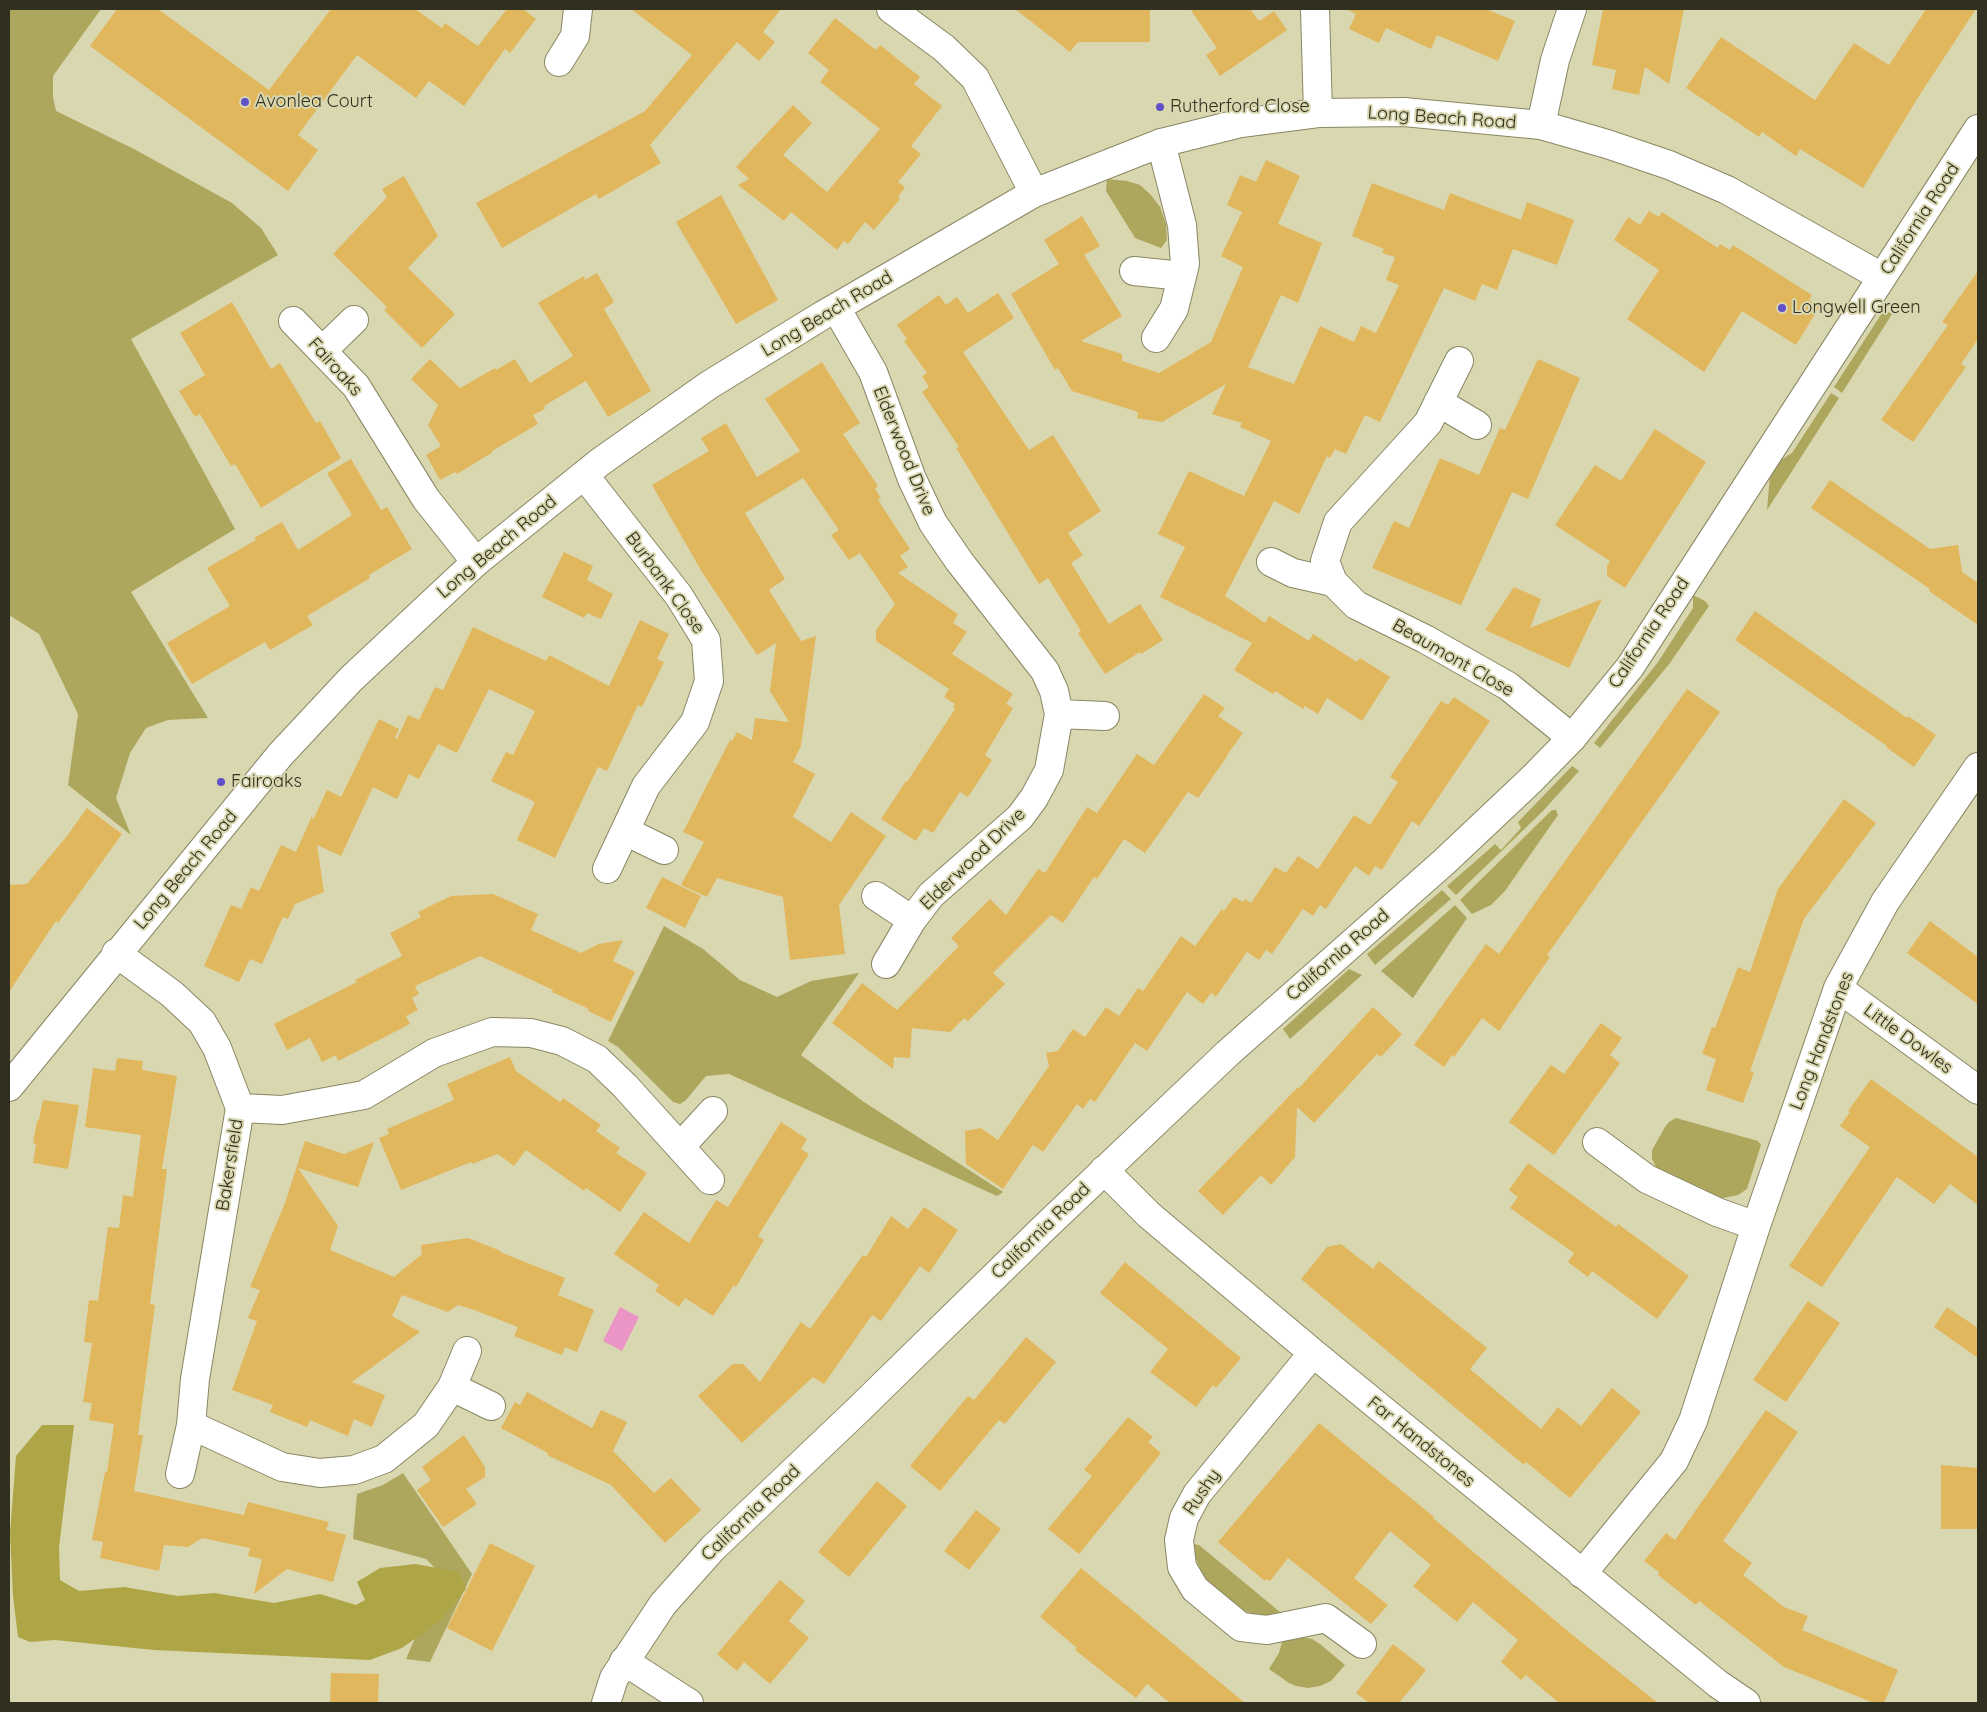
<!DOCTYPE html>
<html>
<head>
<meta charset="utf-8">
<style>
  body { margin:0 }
  #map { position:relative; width:1987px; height:1712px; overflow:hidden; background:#d9d7b0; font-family:Quicksand,sans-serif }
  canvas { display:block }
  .frame { position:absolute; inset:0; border:10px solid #302f20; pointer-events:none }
</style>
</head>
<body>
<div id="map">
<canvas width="1987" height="1712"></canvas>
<div class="frame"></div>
</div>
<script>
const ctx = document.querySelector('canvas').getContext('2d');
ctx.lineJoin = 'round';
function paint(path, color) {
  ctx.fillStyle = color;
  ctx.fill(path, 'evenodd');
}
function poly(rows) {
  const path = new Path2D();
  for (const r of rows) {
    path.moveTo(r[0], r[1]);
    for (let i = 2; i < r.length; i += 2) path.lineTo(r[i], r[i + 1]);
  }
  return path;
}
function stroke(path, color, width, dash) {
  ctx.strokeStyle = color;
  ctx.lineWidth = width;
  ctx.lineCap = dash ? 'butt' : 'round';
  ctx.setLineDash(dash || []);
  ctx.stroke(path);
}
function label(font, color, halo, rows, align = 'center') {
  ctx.font = font + ' Quicksand,sans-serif';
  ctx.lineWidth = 4;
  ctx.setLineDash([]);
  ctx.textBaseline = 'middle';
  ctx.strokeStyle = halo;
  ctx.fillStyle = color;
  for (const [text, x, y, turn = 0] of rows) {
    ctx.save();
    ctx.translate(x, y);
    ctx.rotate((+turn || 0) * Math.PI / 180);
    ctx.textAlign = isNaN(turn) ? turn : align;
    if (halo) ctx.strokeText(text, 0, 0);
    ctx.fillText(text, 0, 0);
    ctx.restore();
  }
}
paint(poly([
  [9,9,101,9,53,76,53,97,56,111,134,149,232,203,261,228,278,255,131,339,235,529,131,592,208,718,168,720,146,728,130,753,116,798,131,835,68,785,78,714,39,634,9,615],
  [1107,179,1127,181,1140,185,1151,195,1160,207,1166,224,1167,240,1161,248,1135,238,1106,191],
  [1884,310,1892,314,1842,393,1834,387],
  [1831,393,1839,398,1767,510,1770,474,1781,460,1792,453],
  [1693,595,1705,601,1709,606,1670,663,1600,748,1594,743,1658,662,1693,608],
  [1572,766,1579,771,1543,811,1456,895,1447,886,1495,844,1501,850,1521,828,1518,822],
  [1552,810,1556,810,1558,815,1505,891,1491,905,1472,914,1460,900],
  [1442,890,1451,899,1375,965,1367,954],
  [1455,905,1467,918,1413,998,1381,971],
  [664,926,703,949,740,980,777,997,811,981,859,973,801,1055,864,1102,1003,1192,997,1196,729,1074,706,1076,686,1100,680,1104,673,1102,618,1047,608,1041],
  [1349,969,1362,975,1290,1039,1283,1029],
  [1676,1118,1758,1141,1761,1145,1747,1189,1738,1195,1719,1199,1658,1171,1652,1159,1652,1150,1665,1127,1669,1122],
  [403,1473,472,1574,430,1662,406,1659,442,1575,426,1559,353,1539,357,1494,383,1485],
  [1193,1544,1199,1545,1280,1612,1272,1616,1258,1616,1242,1610,1211,1585,1204,1577,1195,1557],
  [1303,1637,1312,1639,1320,1644,1345,1665,1331,1681,1320,1686,1308,1688,1296,1686,1289,1683,1269,1669,1279,1653,1282,1642,1294,1638]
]), '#ada75e');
paint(poly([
  [42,1425,74,1425,59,1547,60,1580,79,1591,124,1587,178,1596,214,1593,274,1603,320,1594,356,1605,365,1600,357,1582,380,1568,416,1564,459,1572,466,1589,440,1621,402,1648,370,1660,154,1650,55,1640,30,1642,18,1637,13,1596,10,1533,16,1456]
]), '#aea646');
paint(poly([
  [620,1307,639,1317,622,1351,603,1341]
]), '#ea95c6');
paint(poly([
  [117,9,158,9,269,90,331,9,415,9,442,28,445,23,478,46,507,9,523,9,536,19,510,53,505,49,464,106,429,81,416,98,357,55,298,135,318,150,288,191,90,46],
  [631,9,781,9,763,32,775,42,759,61,737,42,650,145,661,163,599,199,596,194,502,248,476,203,645,111,692,55],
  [1015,9,1150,9,1150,42,1078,42,1070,52],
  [1190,9,1250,9,1259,21,1274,11,1287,30,1220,76,1206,55,1217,48],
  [1346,9,1486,9,1515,21,1498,61,1437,35,1431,49,1386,28,1379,43,1349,29,1356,14],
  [1603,9,1684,9,1669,84,1645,67,1639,95,1612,89,1616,70,1592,65],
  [1926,9,1976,9,1919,96,1863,188,1800,149,1796,156,1762,132,1759,137,1686,88,1721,37,1815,100,1854,43,1889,65],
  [835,18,876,50,880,45,920,77,914,84,942,106,911,146,921,154,898,182,905,187,898,197,900,199,874,230,865,222,848,244,844,241,837,250,791,212,784,221,738,185,749,179,736,167,793,105,812,123,783,155,827,192,880,129,820,82,829,70,808,53],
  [1266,160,1300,176,1278,224,1322,243,1298,303,1281,295,1248,367,1294,384,1320,326,1354,342,1361,326,1376,333,1399,285,1386,280,1395,257,1382,253,1384,249,1352,236,1372,183,1444,210,1450,193,1521,220,1527,202,1574,220,1557,265,1513,249,1497,290,1482,284,1475,301,1444,288,1380,422,1365,415,1346,454,1335,449,1330,458,1327,456,1299,514,1274,501,1225,596,1265,623,1269,616,1309,641,1313,634,1357,662,1360,658,1390,677,1362,721,1327,698,1318,714,1305,706,1303,709,1275,691,1273,694,1234,670,1252,643,1160,597,1185,547,1158,534,1189,471,1244,496,1271,441,1240,427,1242,423,1212,414,1226,384,1162,422,1137,418,1138,412,1072,391,1058,368,1055,370,1011,294,1059,264,1044,240,1082,216,1100,246,1084,255,1122,316,1081,341,1122,354,1122,361,1159,373,1211,342,1243,267,1221,256,1242,212,1227,205,1240,175,1256,182],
  [404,176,438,236,408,268,455,314,422,348,384,310,387,307,333,254,387,197,382,189],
  [721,195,778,300,736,324,676,222],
  [1649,211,1659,217,1662,212,1718,248,1720,244,1730,250,1733,245,1812,295,1809,300,1820,306,1796,345,1742,311,1704,372,1627,319,1659,270,1614,240,1628,217,1640,225],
  [1978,271,1978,339,1961,364,1966,367,1913,442,1881,420,1948,325,1942,322],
  [597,273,614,302,604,309,651,391,608,417,586,381,544,406,545,409,533,415,538,424,492,451,493,452,457,474,455,472,440,480,426,455,441,446,428,425,438,405,411,379,430,359,460,388,495,368,496,370,515,359,530,383,573,356,538,303,584,276,585,280],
  [998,293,1014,318,963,352,1029,450,1053,435,1101,511,1068,533,1083,555,1071,563,1109,624,1140,604,1163,640,1141,654,1140,652,1105,674,1078,633,1081,631,1048,578,1039,584,956,448,959,447,922,392,929,387,922,376,927,373,904,341,907,339,897,325,939,295,946,305,957,297,968,313],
  [232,302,271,369,280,363,316,423,320,421,341,458,261,508,235,464,231,466,200,414,195,417,179,391,205,375,180,333],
  [1538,359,1580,378,1528,499,1512,492,1461,605,1372,568,1394,521,1409,528,1440,458,1479,475,1500,428,1505,430],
  [822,362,860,423,843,434,878,486,875,489,881,498,878,500,910,549,900,556,908,567,898,573,958,614,953,623,967,632,952,654,1013,694,1006,704,1013,708,985,755,992,760,976,785,968,797,960,792,933,833,924,828,916,841,881,819,906,781,907,782,955,709,953,708,955,704,944,697,949,689,876,641,876,630,895,604,860,553,849,560,831,535,839,530,803,478,745,513,785,579,769,590,801,641,816,636,801,746,793,762,815,774,793,817,831,842,851,812,886,836,839,905,845,954,790,960,783,897,717,878,707,897,681,885,704,842,683,832,730,740,732,741,737,732,752,740,755,718,789,722,770,691,776,643,757,655,702,572,652,485,709,451,701,438,726,423,757,477,800,451,765,399],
  [1655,429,1706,462,1625,588,1607,576,1607,566,1610,561,1555,525,1595,465,1621,481],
  [351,459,381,510,387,507,412,549,369,575,370,578,307,616,313,625,270,650,265,642,192,684,167,643,230,606,207,568,256,540,254,538,282,522,298,550,352,515,327,473],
  [1830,480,1930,549,1958,545,1962,572,1978,583,1978,625,1929,591,1930,589,1811,508],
  [564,552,593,566,587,580,613,594,601,619,587,613,584,618,542,597],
  [1514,587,1541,599,1530,628,1602,599,1569,668,1485,630],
  [1755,611,1907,718,1908,716,1936,735,1914,767,1886,747,1887,746,1735,640],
  [640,620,669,634,657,659,664,662,642,707,638,705,607,771,598,767,555,858,517,840,535,802,491,781,506,752,513,755,535,711,489,689,457,753,438,744,419,779,409,774,397,799,373,787,341,856,317,845,324,892,295,904,288,919,283,917,262,964,250,959,239,982,204,966,231,905,241,909,251,887,259,891,281,845,296,852,312,816,313,820,327,790,341,797,379,719,399,729,395,738,397,739,408,715,419,720,435,687,443,690,473,627,546,661,549,655,609,686],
  [1687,689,1720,712,1547,955,1550,957,1499,1031,1482,1018,1454,1057,1452,1055,1444,1067,1414,1045,1486,944,1499,954],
  [1204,694,1225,708,1218,716,1243,733,1227,755,1228,755,1198,798,1188,792,1145,853,1124,839,1097,879,1094,877,1063,923,1051,915,993,973,1005,984,968,1021,964,1018,950,1032,912,1028,910,1058,894,1057,893,1069,832,1023,862,983,897,1010,959,946,951,938,990,899,1006,915,1038,869,1045,873,1087,807,1097,813,1137,754,1154,765],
  [1454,697,1490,721,1419,826,1412,821,1382,870,1375,866,1369,876,1355,866,1326,909,1320,905,1313,916,1303,909,1272,954,1266,950,1259,960,1247,952,1216,997,1211,993,1203,1004,1187,992,1147,1051,1135,1043,1095,1102,1090,1099,1083,1109,1077,1104,1043,1152,1033,1145,1003,1189,966,1164,965,1131,981,1128,998,1140,1049,1066,1046,1053,1058,1051,1073,1029,1085,1037,1106,1007,1119,1016,1138,988,1143,991,1181,936,1195,946,1222,909,1224,911,1234,897,1243,902,1245,899,1251,903,1275,867,1286,873,1298,856,1318,869,1354,815,1370,825,1398,782,1390,777,1409,749,1441,701,1448,705],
  [1844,799,1876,823,1804,919,1750,1071,1754,1072,1743,1103,1706,1090,1716,1059,1702,1054,1712,1027,1715,1028,1738,967,1750,972,1778,889],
  [87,808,122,834,58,923,56,921,9,992,9,885,27,884,67,836],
  [662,877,701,896,685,928,646,908],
  [493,894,538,914,531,930,581,953,599,944,623,940,613,961,635,972,611,1022,588,1011,589,1009,552,992,553,990,480,956,415,986,419,994,412,998,418,1010,406,1016,410,1024,338,1061,336,1055,322,1062,310,1038,287,1050,274,1024,357,982,355,980,402,956,390,933,421,917,418,912,451,896],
  [1930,921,1978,957,1978,1004,1907,953],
  [1373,1007,1402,1034,1381,1057,1377,1054,1314,1123,1297,1107,1295,1157,1271,1185,1261,1175,1223,1215,1198,1191,1298,1087,1298,1089],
  [1601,1023,1622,1038,1610,1055,1620,1063,1554,1155,1509,1122,1551,1065,1564,1074],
  [510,1057,516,1071,560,1102,563,1098,601,1125,596,1131,620,1148,616,1153,647,1173,620,1212,586,1188,584,1191,526,1150,514,1166,498,1154,472,1164,471,1162,401,1190,379,1138,389,1134,387,1129,454,1100,447,1084],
  [117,1058,143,1061,142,1070,177,1076,162,1169,167,1169,150,1304,155,1305,138,1435,143,1435,134,1491,244,1515,248,1502,329,1522,326,1530,346,1535,333,1582,287,1569,254,1594,262,1559,248,1556,250,1548,202,1538,188,1547,164,1545,159,1571,100,1558,103,1542,92,1540,105,1472,107,1472,114,1424,89,1420,92,1403,83,1402,92,1343,84,1342,89,1300,98,1301,108,1227,119,1228,123,1195,133,1197,141,1135,85,1127,93,1068,115,1071],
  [1871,1079,1978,1157,1978,1205,1950,1184,1934,1204,1897,1177,1822,1287,1789,1266,1870,1147,1840,1126,1850,1112,1848,1111],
  [43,1100,79,1105,68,1169,33,1163,36,1144,33,1143,37,1121,39,1120],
  [781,1122,807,1139,801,1149,809,1154,758,1236,764,1240,736,1287,734,1285,713,1316,685,1298,679,1307,655,1291,659,1285,614,1254,644,1212,689,1243,716,1200,728,1207],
  [305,1141,344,1154,374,1142,358,1187,298,1168,338,1226,330,1250,394,1277,422,1254,421,1245,468,1238,501,1251,500,1252,565,1278,558,1295,594,1310,577,1352,565,1347,562,1355,514,1336,518,1327,477,1311,458,1305,448,1312,402,1295,392,1316,420,1332,352,1382,385,1395,372,1427,354,1419,348,1436,310,1420,307,1427,270,1412,273,1405,232,1390,257,1321,248,1318,260,1290,250,1287,285,1203],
  [1528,1163,1616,1227,1618,1224,1689,1276,1657,1319,1592,1271,1588,1277,1568,1262,1574,1253,1510,1208,1518,1197,1509,1190],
  [924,1207,958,1230,929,1273,920,1266,881,1321,872,1315,824,1384,813,1377,742,1443,698,1396,733,1364,743,1364,760,1382,801,1322,810,1329,863,1255,866,1257,891,1216,908,1229],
  [1341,1244,1373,1269,1379,1261,1487,1348,1470,1369,1541,1429,1558,1407,1581,1426,1612,1388,1641,1412,1570,1498,1526,1462,1524,1465,1301,1279,1327,1247],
  [1125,1262,1241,1358,1216,1388,1213,1385,1196,1407,1150,1372,1168,1349,1100,1293],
  [1808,1301,1840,1323,1786,1402,1753,1380],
  [1947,1307,1978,1328,1978,1358,1934,1327],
  [1026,1337,1056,1362,1005,1424,999,1420,940,1491,910,1466,968,1396,974,1400],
  [527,1392,592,1428,601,1410,627,1422,613,1451,654,1493,671,1478,701,1510,665,1543,611,1485,547,1455,548,1453,501,1428,515,1402,520,1405],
  [1766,1410,1798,1432,1723,1541,1752,1563,1743,1575,1784,1607,1808,1616,1802,1630,1898,1670,1884,1703,1874,1703,1784,1667,1699,1601,1696,1605,1658,1575,1659,1572,1644,1561,1666,1533,1675,1540],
  [1128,1417,1153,1437,1148,1442,1161,1453,1079,1554,1048,1529,1092,1476,1084,1470],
  [1319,1423,1434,1517,1433,1518,1570,1633,1658,1703,1559,1703,1526,1675,1521,1680,1501,1662,1518,1640,1473,1602,1457,1622,1413,1586,1431,1565,1390,1531,1354,1578,1388,1605,1371,1624,1288,1558,1270,1581,1267,1579,1265,1581,1218,1542],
  [464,1435,485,1467,485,1477,466,1489,477,1504,443,1527,417,1490,431,1480,422,1467],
  [1941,1465,1978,1468,1978,1529,1941,1529],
  [877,1481,907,1506,849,1577,818,1552],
  [976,1510,1001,1529,969,1570,944,1551],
  [490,1543,535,1566,492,1651,447,1628],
  [1081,1568,1136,1613,1245,1703,1170,1703,1147,1684,1136,1698,1075,1650,1077,1648,1040,1617],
  [780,1580,805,1601,789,1621,809,1638,770,1684,744,1662,737,1671,717,1654],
  [1393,1644,1426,1670,1399,1703,1369,1703,1356,1693],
  [331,1673,379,1674,378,1703,330,1703]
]), '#e1b75e');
const minor = poly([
  [891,9,944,48,975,78,1034,193],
  [1315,9,1318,113],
  [559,62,575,36,578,9],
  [1541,125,1555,60,1572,9],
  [1134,271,1182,276],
  [836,308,873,372,912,479,933,523,959,561,1045,671,1054,691,1059,714,1049,770,1034,798,1020,817,931,895,912,920,886,964],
  [293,321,356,386,426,499,476,562],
  [1156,338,1174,309,1185,264,1182,225,1161,143],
  [322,351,354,320],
  [1459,361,1428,423,1338,522,1325,561,1333,582,1356,605,1425,639,1508,686,1572,738],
  [1438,402,1477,425],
  [584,475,679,596,706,640,709,681,695,722,646,786,607,869],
  [1271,562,1293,573,1333,582],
  [1059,714,1105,716],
  [625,831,664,850],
  [876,896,912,920],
  [116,953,172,994,202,1022,217,1048,240,1108,195,1379,191,1425,282,1467,320,1473,354,1470,384,1459,426,1425,452,1387,467,1351],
  [1838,988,1978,1090],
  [240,1108,282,1110,364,1095,434,1053,492,1032,531,1033,562,1041,597,1059,625,1086,710,1180],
  [1597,1142,1647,1179,1717,1212,1756,1226],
  [680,1147,713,1111],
  [1104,1170,1149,1215,1313,1353,1718,1684,1746,1703],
  [1313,1353,1197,1494,1184,1518,1179,1540,1182,1567,1195,1589,1241,1627,1267,1630,1326,1618,1362,1644],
  [452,1387,491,1406],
  [180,1474,191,1425],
  [1582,1574,1674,1461,1693,1421,1756,1226,1838,988,1885,902,1978,767],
  [624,1661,689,1703]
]);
const tertiary = poly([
  [9,1087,280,755,351,679,476,562,600,462,709,385,823,315,1034,193,1161,143,1241,123,1318,113,1404,112,1541,125,1607,144,1669,165,1727,190,1882,277],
  [606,1703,614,1678,663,1604,713,1548,858,1410,1044,1228,1228,1053,1444,862,1532,779,1572,738,1630,667,1978,129]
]);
stroke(minor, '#898763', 30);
stroke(tertiary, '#898763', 30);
stroke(minor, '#fff', 28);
stroke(tertiary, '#fff', 28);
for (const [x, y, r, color] of [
  [245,102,5,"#6150c9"],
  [1160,107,5,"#6150c9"],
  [1782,308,5,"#6150c9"],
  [221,782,5,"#6150c9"]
]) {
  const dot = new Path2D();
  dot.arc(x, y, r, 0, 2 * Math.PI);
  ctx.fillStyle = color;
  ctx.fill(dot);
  stroke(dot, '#d9d7b0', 2);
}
label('18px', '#302f20', '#d9d7b0', [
  ["Avonlea Court",255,102],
  ["Rutherford Close",1170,107],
  ["Longwell Green",1792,308],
  ["Fairoaks",231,782]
], 'left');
label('18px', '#302f20', '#d9d7b0', [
  ["Long Beach Road",1442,118,4],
  ["California Road",1920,219,-57],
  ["Long Beach Road",827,314,-31],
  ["Fairoaks",335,367,48],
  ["Elderwood Drive",904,451,68],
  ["Long Beach Road",497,547,-40],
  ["Burbank Close",665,583,54],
  ["California Road",1649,633,-56],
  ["Beaumont Close",1453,658,30],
  ["Elderwood Drive",973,859,-44],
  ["Long Beach Road",186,870,-50],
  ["California Road",1338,955,-41],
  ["Little Dowles",1908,1039,36],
  ["Long Handstones",1822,1041,-69],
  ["Bakersfield",230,1165,-81],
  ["California Road",1041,1231,-44],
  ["Far Handstones",1421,1442,39],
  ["Rushy",1202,1492,-56],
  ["California Road",751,1513,-44]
]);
</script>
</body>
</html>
